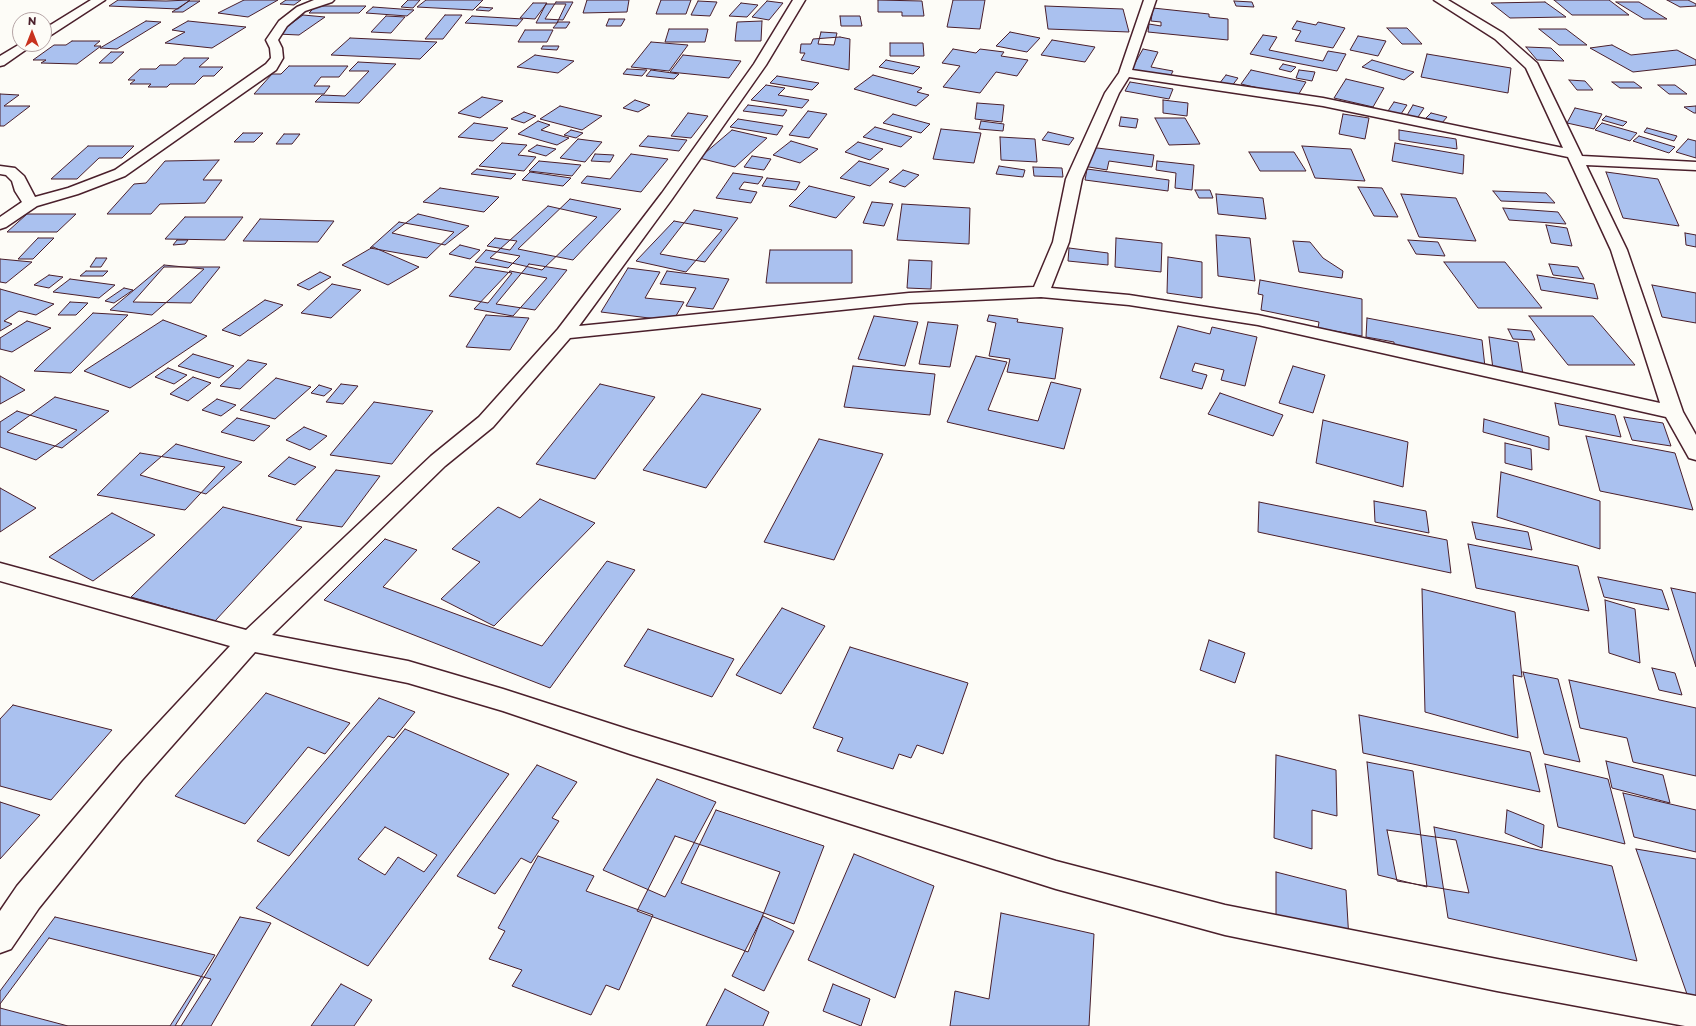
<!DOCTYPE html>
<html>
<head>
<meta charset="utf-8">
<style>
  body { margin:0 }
  #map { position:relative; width:1696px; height:1026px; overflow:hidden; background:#fdfcf7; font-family:"Playpen Sans",sans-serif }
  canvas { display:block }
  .north { position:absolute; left:12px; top:12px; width:40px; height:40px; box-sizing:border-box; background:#fdfcf7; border:1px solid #b5a4a5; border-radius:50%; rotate:0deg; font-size:11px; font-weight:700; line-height:16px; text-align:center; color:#4a1f2b }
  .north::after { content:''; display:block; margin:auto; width:14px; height:18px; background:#c8321e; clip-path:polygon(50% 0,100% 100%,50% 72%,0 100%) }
</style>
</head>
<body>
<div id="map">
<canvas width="1696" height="1026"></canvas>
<div class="north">N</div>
</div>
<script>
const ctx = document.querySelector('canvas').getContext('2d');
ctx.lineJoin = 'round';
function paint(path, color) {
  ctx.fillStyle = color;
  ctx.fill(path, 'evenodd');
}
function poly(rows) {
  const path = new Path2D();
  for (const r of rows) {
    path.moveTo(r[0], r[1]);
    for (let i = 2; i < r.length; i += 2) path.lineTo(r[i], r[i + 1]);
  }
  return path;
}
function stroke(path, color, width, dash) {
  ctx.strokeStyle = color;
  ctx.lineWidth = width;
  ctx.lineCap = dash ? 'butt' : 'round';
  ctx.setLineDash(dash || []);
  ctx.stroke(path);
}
const building = poly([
  [118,0,166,1,190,0,178,9,109,6,118,0],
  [244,0,278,0,248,17,218,13,244,0],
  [286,0,301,0,294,5,280,4,286,0],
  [408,0,420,0,413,8,401,7,408,0],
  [426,0,483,0,473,10,417,7,426,0],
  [587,0,629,0,627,12,583,13,587,0],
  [661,0,691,0,686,14,656,14,661,0],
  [878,0,922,1,924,16,902,16,902,12,878,12,878,0],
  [953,0,985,0,980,29,947,27,953,0],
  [1554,0,1609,0,1629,15,1572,15,1554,0],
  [1667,0,1688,0,1696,4,1696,6,1680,7,1667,0],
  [189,1,200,1,183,12,172,12,189,1],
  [698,1,717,2,710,16,691,15,698,1],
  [767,1,783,3,769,20,752,17,767,1],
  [1234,1,1252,2,1254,7,1236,6,1234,1],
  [556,2,573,2,563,20,545,19,556,2],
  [1545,2,1566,17,1510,18,1491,3,1545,2],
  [1616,2,1639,2,1667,19,1644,19,1616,2],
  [533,3,547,3,535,19,520,18,533,3],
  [741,3,758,5,747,17,729,16,741,3],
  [546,4,566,4,557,23,536,23,546,4],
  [316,6,366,6,359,13,309,13,316,6],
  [1045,6,1123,9,1129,32,1048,29,1045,6],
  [373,7,414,10,407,16,366,13,373,7],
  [480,7,493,8,489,11,476,10,480,7],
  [1153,8,1209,14,1209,17,1228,19,1228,40,1148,32,1149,24,1161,26,1161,22,1151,21,1153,8],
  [303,15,325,17,299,35,277,34,303,15],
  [445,15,462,15,443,39,425,39,445,15],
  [386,16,405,17,391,33,371,32,386,16],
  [472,16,523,19,517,26,465,23,472,16],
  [840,16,860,16,862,26,841,26,840,16],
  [609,19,625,19,621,26,606,26,609,19],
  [146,21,161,22,117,49,100,48,146,21],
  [188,21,246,27,212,48,165,43,185,32,172,30,188,21],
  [762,21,761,41,735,41,737,22,762,21],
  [1297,21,1316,25,1318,22,1345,28,1333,48,1295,41,1301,31,1292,29,1297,21],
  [558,22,570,22,566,28,553,28,558,22],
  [1387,28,1407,28,1422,44,1402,44,1387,28],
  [669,29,708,29,705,42,665,42,669,29],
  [1539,29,1566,29,1587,45,1559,45,1539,29],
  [525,30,553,30,547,42,518,42,525,30],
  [821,32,837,33,834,45,818,44,821,32],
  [1010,32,1040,38,1027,52,996,46,1010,32],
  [1263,35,1277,37,1269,50,1323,61,1328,51,1346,54,1337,71,1250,54,1263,35],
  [1358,36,1386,41,1378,56,1350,50,1358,36],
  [840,37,850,39,849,70,801,60,805,53,800,53,801,44,811,44,813,39,840,37],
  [350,38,437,42,420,59,331,55,350,38],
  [1052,40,1095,47,1085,62,1041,55,1052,40],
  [72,41,100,41,94,46,101,46,77,64,41,63,46,60,33,60,54,45,66,45,72,41],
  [651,42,688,45,669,71,631,67,651,42],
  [890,43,923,43,924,56,890,56,890,43],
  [1612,45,1631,55,1677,50,1696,60,1696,65,1633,72,1590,48,1612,45],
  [543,46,559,46,557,50,541,49,543,46],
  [1526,47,1551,48,1564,61,1537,60,1526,47],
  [953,49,976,53,980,49,1004,52,1001,56,1028,60,1017,76,996,72,980,93,943,87,960,66,942,63,953,49],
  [1143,49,1158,52,1151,67,1173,71,1170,77,1131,70,1143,49],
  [111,52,124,52,112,63,99,63,111,52],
  [1427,54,1511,68,1508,93,1421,77,1427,54],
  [535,55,574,61,558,73,517,67,535,55],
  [683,55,741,61,729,78,670,72,683,55],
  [184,58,209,58,199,67,223,67,214,76,203,76,195,84,170,84,167,87,148,87,151,84,130,84,135,80,128,80,140,69,156,69,160,65,176,65,184,58],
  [886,60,920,67,913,74,879,67,886,60],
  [1372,60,1414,72,1404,80,1362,67,1372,60],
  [358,62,396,64,359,103,315,102,322,95,345,96,369,71,349,71,358,62],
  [1283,64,1296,67,1291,72,1279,69,1283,64],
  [289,66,348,66,339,77,321,77,314,86,330,86,324,94,254,94,272,74,281,74,289,66],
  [627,69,647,70,642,76,623,74,627,69],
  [651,70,679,74,674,79,646,76,651,70],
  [1251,70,1306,82,1297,97,1241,84,1251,70],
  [1299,70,1315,72,1312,81,1296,78,1299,70],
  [873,75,922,88,917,92,929,95,916,106,854,89,873,75],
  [1226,75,1238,78,1231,87,1219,84,1226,75],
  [777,76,819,83,812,90,770,83,777,76],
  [1346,79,1384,88,1373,107,1334,98,1346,79],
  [1569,80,1585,81,1593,90,1577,90,1569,80],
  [1130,82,1173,89,1169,99,1125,91,1130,82],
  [1612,82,1634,82,1642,88,1620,88,1612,82],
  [766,85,785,88,778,95,809,100,802,108,751,100,766,85],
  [1658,85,1675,85,1687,94,1669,94,1658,85],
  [0,94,19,95,4,106,30,106,4,126,0,126,0,94],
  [482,97,503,101,480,118,458,113,482,97],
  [635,100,650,105,638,112,623,108,635,100],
  [1163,100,1188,103,1187,116,1163,113,1163,100],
  [1394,102,1407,105,1399,117,1386,114,1394,102],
  [977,103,1004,105,1002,122,975,119,977,103],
  [748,105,787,110,783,116,743,111,748,105],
  [1413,105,1424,108,1416,120,1406,117,1413,105],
  [560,106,602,116,582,130,540,119,560,106],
  [1696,106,1696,113,1694,113,1684,107,1696,106],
  [1575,108,1602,114,1594,129,1567,123,1575,108],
  [808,111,827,114,809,138,789,135,808,111],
  [524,112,536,116,524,123,511,119,524,112],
  [688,113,708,116,691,138,671,136,688,113],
  [1431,113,1447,117,1442,123,1426,118,1431,113],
  [893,114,930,124,921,133,883,123,893,114],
  [1343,114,1369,118,1365,139,1339,134,1343,114],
  [1606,116,1627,122,1623,126,1602,120,1606,116],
  [1121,117,1138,119,1136,128,1119,126,1121,117],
  [1155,118,1185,118,1200,144,1169,145,1155,118],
  [738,119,783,126,777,135,730,127,738,119],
  [538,121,550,125,541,130,569,138,557,145,518,134,538,121],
  [981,121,1004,124,1003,131,979,129,981,121],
  [474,123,508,128,493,141,458,137,474,123],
  [1602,123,1637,133,1630,141,1595,130,1602,123],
  [875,127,912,137,901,147,863,137,875,127],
  [1647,128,1677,136,1674,141,1644,132,1647,128],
  [941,129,981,133,974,163,933,159,941,129],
  [571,130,583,133,576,138,564,135,571,130],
  [732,130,767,138,735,167,699,158,732,130],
  [1399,130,1456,139,1457,149,1399,140,1399,130],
  [1048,132,1074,138,1069,145,1042,140,1048,132],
  [243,133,263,133,254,142,234,142,243,133],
  [284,134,300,134,292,144,276,144,284,134],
  [648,136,687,140,679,151,639,146,648,136],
  [1639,136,1675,147,1669,153,1633,141,1639,136],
  [1000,137,1035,139,1037,162,1001,160,1000,137],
  [578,139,602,142,585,162,560,158,578,139],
  [1688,139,1696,141,1696,158,1676,152,1688,139],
  [791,141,818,149,800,163,773,155,791,141],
  [858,142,883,149,870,160,845,152,858,142],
  [502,143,527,145,518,155,536,157,524,171,479,166,502,143],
  [1395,143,1464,155,1463,174,1392,161,1395,143],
  [537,145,556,149,546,156,528,151,537,145],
  [88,146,134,146,122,158,99,158,77,179,51,179,88,146],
  [1302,146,1351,149,1365,181,1315,178,1302,146],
  [1089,147,1154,155,1152,167,1109,161,1107,170,1083,166,1089,147],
  [1249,152,1294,152,1306,171,1260,171,1249,152],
  [595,154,614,155,610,162,591,161,595,154],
  [631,154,668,159,641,192,581,183,587,176,610,179,631,154],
  [752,156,771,159,764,170,744,167,752,156],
  [219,160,203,180,222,180,205,203,160,204,151,214,107,214,134,184,146,183,165,161,219,160],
  [539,161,581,165,572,176,529,171,539,161],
  [859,161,889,169,870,186,840,178,859,161],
  [1157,161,1194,165,1192,190,1175,188,1176,173,1156,170,1157,161],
  [999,166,1025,170,1023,177,996,174,999,166],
  [1033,167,1062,168,1063,177,1034,176,1033,167],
  [477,169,516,174,511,179,471,174,477,169],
  [1087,169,1169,180,1168,191,1085,180,1087,169],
  [903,170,919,175,905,187,889,182,903,170],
  [530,172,571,178,563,186,522,180,530,172],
  [1606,172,1658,179,1679,226,1623,218,1606,172],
  [733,173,763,177,758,184,744,182,739,189,757,192,751,203,716,198,733,173],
  [767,178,800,182,796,190,762,186,767,178],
  [809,186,855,197,836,218,789,206,809,186],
  [1358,187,1382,188,1398,217,1374,216,1358,187],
  [440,188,499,197,484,212,423,202,440,188],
  [1195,190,1210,190,1213,198,1199,198,1195,190],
  [1493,191,1546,193,1555,203,1501,201,1493,191],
  [1216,194,1263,198,1266,219,1218,214,1216,194],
  [1401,194,1456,198,1476,241,1419,237,1401,194],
  [570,199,621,209,573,260,518,249,570,199],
  [872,202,893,204,884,226,863,223,872,202],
  [902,204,970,208,969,244,897,240,902,204],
  [548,206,597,217,542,270,490,258,548,206],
  [1503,208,1558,212,1566,224,1509,220,1503,208],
  [694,210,738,218,705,262,660,254,694,210],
  [27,214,76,214,57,232,7,232,27,214],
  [418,214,469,226,445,245,392,233,418,214],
  [185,217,243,217,225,240,165,239,185,217],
  [260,219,334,221,318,242,243,241,260,219],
  [674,221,722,230,686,272,636,261,674,221],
  [399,222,454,232,427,258,370,248,399,222],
  [1546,225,1567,228,1572,246,1551,243,1546,225],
  [1685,233,1696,235,1696,247,1686,245,1685,233],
  [1216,235,1250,238,1255,281,1218,276,1216,235],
  [38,238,54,238,33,259,18,259,38,238],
  [495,238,517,241,510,250,487,246,495,238],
  [1116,238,1162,243,1161,272,1115,267,1116,238],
  [177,240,188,240,185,244,173,245,177,240],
  [1408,240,1438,242,1445,256,1416,254,1408,240],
  [1293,241,1310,242,1323,258,1343,271,1342,278,1299,272,1293,241],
  [460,245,480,250,470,259,449,254,460,245],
  [373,247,419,267,388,285,342,265,373,247],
  [1069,248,1108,253,1108,265,1068,261,1069,248],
  [486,250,520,256,508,268,475,262,486,250],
  [770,250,852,250,852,283,766,283,770,250],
  [1168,257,1202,262,1202,298,1167,293,1168,257],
  [96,258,107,258,101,267,90,267,96,258],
  [0,259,32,262,6,283,0,282,0,259],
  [909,260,932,261,931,289,907,288,909,260],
  [1444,262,1505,262,1542,308,1478,308,1444,262],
  [529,264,567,270,535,310,496,304,529,264],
  [1549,264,1578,267,1584,279,1553,275,1549,264],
  [164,265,204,269,152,315,110,310,164,265],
  [164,267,220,267,191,303,133,302,164,267],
  [475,267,512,273,488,303,449,296,475,267],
  [628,268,660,272,645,298,684,302,673,321,601,312,628,268],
  [86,271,108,271,103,276,80,276,86,271],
  [510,271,547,278,513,316,474,309,510,271],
  [667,271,729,279,713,309,686,306,696,288,660,284,667,271],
  [320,272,331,277,309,290,297,285,320,272],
  [49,275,63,277,49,288,34,285,49,275],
  [1537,275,1594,284,1598,299,1541,290,1537,275],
  [70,279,115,285,99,298,53,292,70,279],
  [1260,280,1362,299,1362,336,1318,328,1319,322,1261,310,1263,295,1258,294,1260,280],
  [332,284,361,290,331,318,301,313,332,284],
  [1652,285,1696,293,1696,323,1662,317,1652,285],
  [124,288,133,290,114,303,105,301,124,288],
  [0,289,54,304,36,315,19,311,4,321,12,324,0,331,0,289],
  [265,300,283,305,240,336,222,330,265,300],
  [70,302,88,303,76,315,58,315,70,302],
  [93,313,128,315,71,373,34,371,93,313],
  [486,315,529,318,510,350,466,347,486,315],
  [989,315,1018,319,1017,322,1063,328,1055,379,1007,372,1010,359,989,356,996,323,987,321,989,315],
  [874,316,918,322,905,366,858,359,874,316],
  [1529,316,1593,316,1635,365,1568,365,1529,316],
  [1367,318,1482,340,1485,367,1394,349,1394,342,1366,337,1367,318],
  [163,320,207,336,130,388,84,371,163,320],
  [27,321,51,328,12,352,0,349,0,338,27,321],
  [928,322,958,325,950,367,919,364,928,322],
  [1178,326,1210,334,1212,327,1257,337,1245,386,1221,380,1224,370,1195,363,1192,371,1207,375,1202,389,1160,378,1178,326],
  [1508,329,1531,331,1535,340,1513,339,1508,329],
  [1489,337,1518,342,1523,375,1493,369,1489,337],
  [193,354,234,366,219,378,178,366,193,354],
  [976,356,1007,362,988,410,1038,421,1051,382,1081,389,1064,449,947,422,976,356],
  [248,360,267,364,240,389,220,386,248,360],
  [853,366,935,374,930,415,844,407,853,366],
  [1293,366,1325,375,1313,413,1279,403,1293,366],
  [168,368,187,375,174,384,155,377,168,368],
  [0,376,25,390,0,404,0,376],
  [193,377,211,383,188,401,170,394,193,377],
  [276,378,311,387,275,419,240,410,276,378],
  [341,384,358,386,343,404,326,402,341,384],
  [600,384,655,397,595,479,536,464,600,384],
  [319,385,332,389,324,396,311,393,319,385],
  [1220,393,1283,415,1273,436,1208,414,1220,393],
  [702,394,761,409,706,488,643,470,702,394],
  [55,397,109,411,62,448,7,432,55,397],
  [217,399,236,405,221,416,202,410,217,399],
  [374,402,433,411,392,464,330,455,374,402],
  [1555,403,1615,415,1621,437,1559,425,1555,403],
  [17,411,77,430,36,460,0,447,0,422,17,411],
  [1624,417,1663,423,1671,446,1632,440,1624,417],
  [237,418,270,426,254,441,221,432,237,418],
  [1484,419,1549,437,1549,450,1483,432,1484,419],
  [1323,420,1408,442,1403,487,1316,463,1323,420],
  [304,427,327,436,310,450,286,440,304,427],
  [1586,436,1675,453,1693,510,1600,491,1586,436],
  [819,439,883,454,834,560,764,542,819,439],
  [1505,443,1531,449,1532,470,1505,463,1505,443],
  [176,444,242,462,206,494,140,475,176,444],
  [140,453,225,467,185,510,97,495,140,453],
  [289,457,316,467,295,485,268,476,289,457],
  [336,470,380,476,342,527,296,520,336,470],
  [1501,472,1600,501,1600,549,1497,517,1501,472],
  [0,488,36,508,0,532,0,488],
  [540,499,595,523,494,626,441,599,480,562,452,549,498,507,520,518,540,499],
  [1374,501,1426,511,1429,533,1375,522,1374,501],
  [1259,502,1447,540,1451,573,1258,532,1259,502],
  [223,507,302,527,215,621,131,597,223,507],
  [112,513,155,535,93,581,49,557,112,513],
  [1472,522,1528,532,1532,550,1476,539,1472,522],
  [385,539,417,550,383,587,542,646,607,561,635,570,550,688,324,600,385,539],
  [1468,544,1578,566,1589,611,1476,588,1468,544],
  [1598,577,1662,590,1669,610,1604,597,1598,577],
  [1671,588,1696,593,1696,667,1671,588],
  [1422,589,1515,612,1522,677,1513,675,1518,738,1425,712,1422,589],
  [1605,600,1635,609,1640,663,1609,653,1605,600],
  [782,608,825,626,781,694,736,675,782,608],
  [648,629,734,659,712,697,624,666,648,629],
  [1209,640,1245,653,1235,683,1200,670,1209,640],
  [850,647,968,683,943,754,917,745,911,758,899,754,893,769,837,751,843,738,813,728,850,647],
  [1652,668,1675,673,1682,695,1659,690,1652,668],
  [1523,672,1558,679,1580,762,1544,754,1523,672],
  [1569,680,1696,708,1696,776,1633,762,1627,738,1580,728,1569,680],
  [266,693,350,723,325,754,308,747,245,824,175,796,266,693],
  [379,698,415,712,394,738,388,736,289,856,257,841,379,698],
  [13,705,112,730,51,800,0,786,0,719,13,705],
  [1359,715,1530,752,1540,792,1363,753,1359,715],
  [405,729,509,774,368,966,256,908,405,729],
  [385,827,437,855,424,872,398,857,385,875,358,859,385,827],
  [1276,755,1336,770,1337,816,1312,810,1312,849,1274,838,1276,755],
  [1606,761,1663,775,1670,803,1612,788,1606,761],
  [1367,762,1413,771,1427,887,1378,875,1367,762],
  [1545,764,1608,779,1625,844,1558,827,1545,764],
  [537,765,577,782,552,818,559,821,531,863,521,858,495,894,457,876,537,765],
  [657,779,716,802,665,897,603,870,657,779],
  [1623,793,1696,810,1696,852,1634,837,1623,793],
  [0,802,40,815,0,859,0,802],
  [716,810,824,846,794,924,681,883,716,810],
  [1507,810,1544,825,1542,848,1505,833,1507,810],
  [1434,827,1612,866,1637,961,1448,918,1434,827],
  [1387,830,1456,840,1469,893,1397,881,1387,830],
  [675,836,780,872,748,952,637,911,675,836],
  [1636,849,1696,859,1696,998,1688,997,1636,849],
  [854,854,934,886,895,998,808,960,854,854],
  [538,856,594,876,586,891,653,915,619,990,606,985,591,1015,512,986,522,970,489,959,505,931,498,928,538,856],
  [1276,872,1346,890,1349,940,1276,921,1276,872],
  [1001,913,1094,934,1089,1026,950,1026,955,991,989,999,1001,913],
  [763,916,794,931,764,991,732,976,763,916],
  [55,917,215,955,170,1026,68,1026,0,1008,0,991,55,917],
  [240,917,271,923,211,1026,175,1026,240,917],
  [49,938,211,979,181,1026,0,1026,0,1004,49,938],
  [341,984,372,1000,354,1026,311,1026,341,984],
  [833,984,870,999,861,1026,823,1011,833,984],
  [725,989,769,1012,763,1026,706,1026,725,989]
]);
paint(building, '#aac1ef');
stroke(building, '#4a1f2b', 1);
const minor = poly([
  [91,0,105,0,48,37,44,38,44,29,91,0],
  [314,0,334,0,332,2,305,11,287,26,278,40,282,48,283,58,276,70,125,176,78,194,37,206,6,227,0,229,0,217,22,202,15,191,12,181,6,175,0,174,0,166,15,168,24,176,35,197,68,188,115,170,266,64,271,58,270,48,266,40,279,21,297,7,314,0],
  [793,0,805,0,766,65,672,199,579,326,909,293,1034,287,1053,242,1066,179,1105,93,1119,73,1144,0,1156,0,1132,70,1323,98,1563,148,1526,68,1495,39,1434,0,1448,0,1503,33,1537,63,1582,156,1696,162,1696,170,1586,165,1627,250,1683,412,1696,435,1696,460,1689,458,1666,417,1258,325,1129,305,1041,297,909,303,570,338,493,427,445,466,272,635,408,661,503,689,630,730,1056,861,1225,905,1497,959,1696,996,1696,1026,1685,1026,1497,991,1225,935,1056,889,630,754,503,711,408,683,255,652,142,780,39,908,11,949,0,953,0,911,17,886,122,762,230,646,0,581,0,563,246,630,431,456,479,417,558,329,662,193,754,64,793,0],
  [1129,77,1323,106,1568,157,1611,250,1660,403,1258,315,1129,295,1051,288,1069,242,1082,179,1119,93,1129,77],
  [20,44,34,44,4,65,0,66,0,56,20,44]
]);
stroke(minor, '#4a1f2b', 3);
paint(minor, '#fdfcf7');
</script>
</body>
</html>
